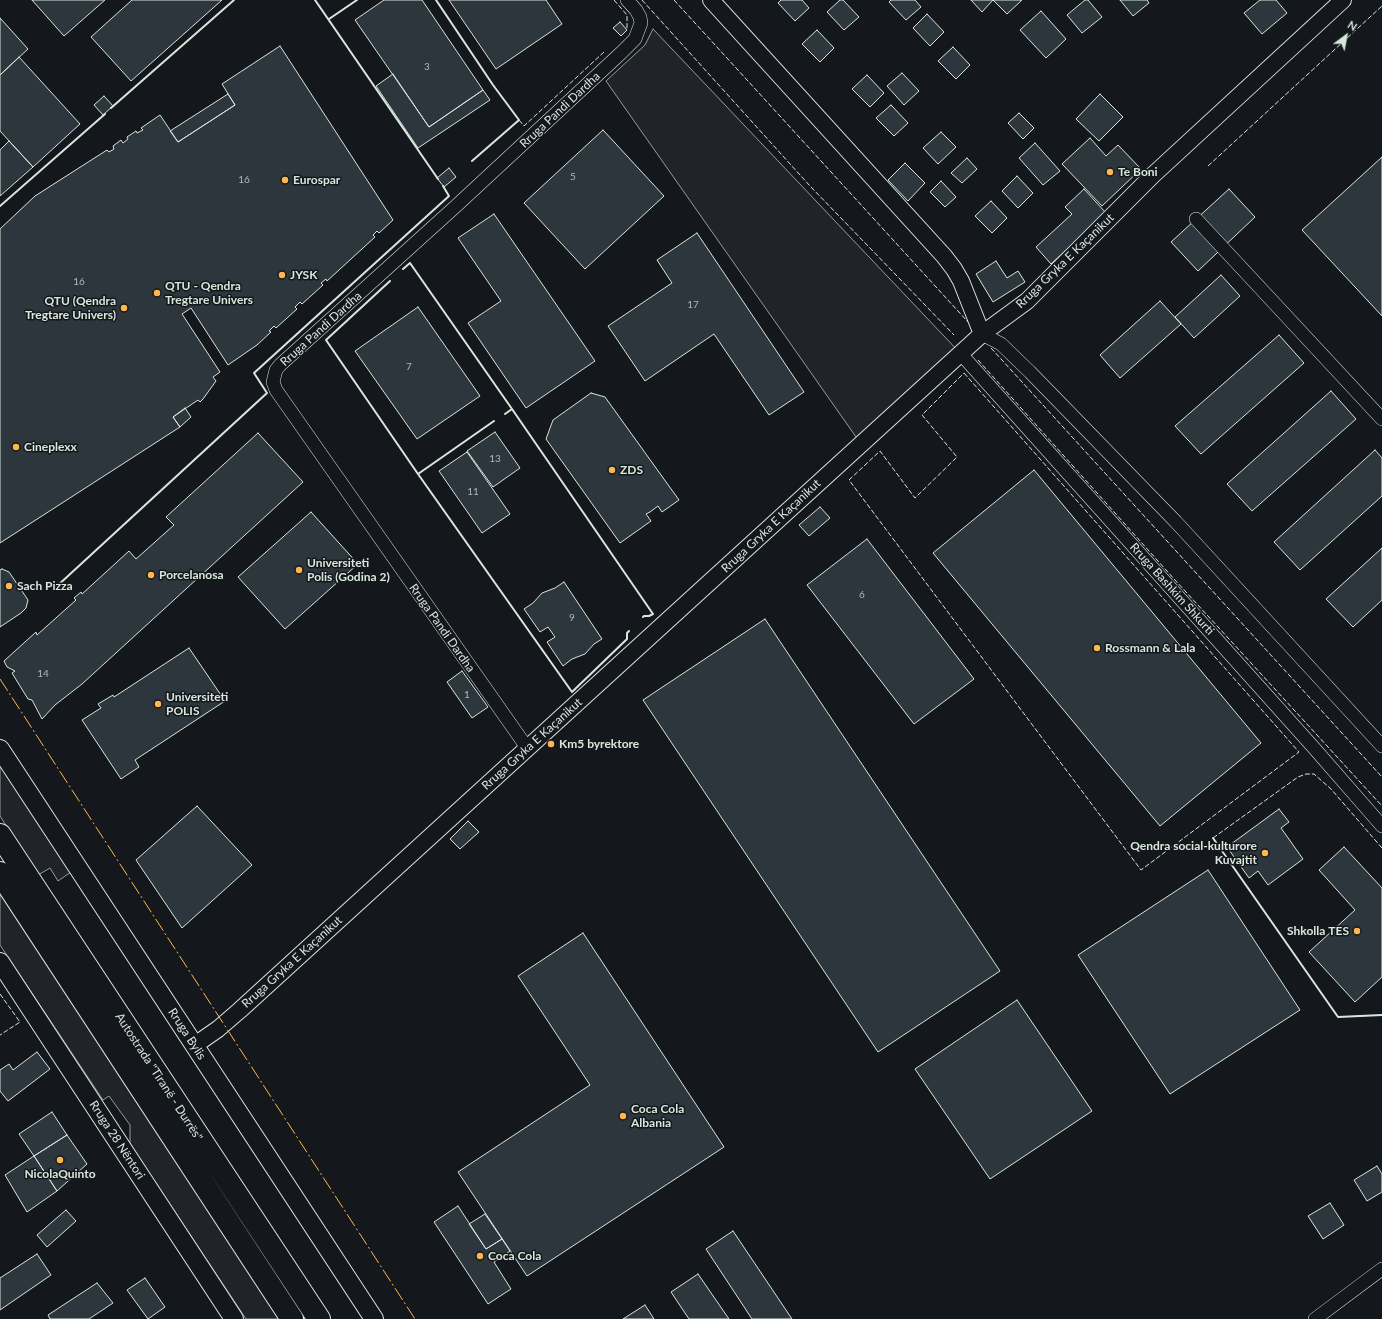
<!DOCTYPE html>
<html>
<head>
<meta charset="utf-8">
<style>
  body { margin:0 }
  #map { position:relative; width:1382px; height:1319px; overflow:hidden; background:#14181c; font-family:Lato,sans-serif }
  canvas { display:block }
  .north { position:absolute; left:1326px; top:16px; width:40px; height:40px; -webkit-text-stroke:3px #14181c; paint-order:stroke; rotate:32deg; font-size:11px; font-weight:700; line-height:16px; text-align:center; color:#d8e6dc }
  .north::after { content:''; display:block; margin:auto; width:14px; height:18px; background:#d8e6dc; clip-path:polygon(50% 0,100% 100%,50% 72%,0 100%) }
</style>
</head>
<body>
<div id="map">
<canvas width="1382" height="1319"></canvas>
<div class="north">N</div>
</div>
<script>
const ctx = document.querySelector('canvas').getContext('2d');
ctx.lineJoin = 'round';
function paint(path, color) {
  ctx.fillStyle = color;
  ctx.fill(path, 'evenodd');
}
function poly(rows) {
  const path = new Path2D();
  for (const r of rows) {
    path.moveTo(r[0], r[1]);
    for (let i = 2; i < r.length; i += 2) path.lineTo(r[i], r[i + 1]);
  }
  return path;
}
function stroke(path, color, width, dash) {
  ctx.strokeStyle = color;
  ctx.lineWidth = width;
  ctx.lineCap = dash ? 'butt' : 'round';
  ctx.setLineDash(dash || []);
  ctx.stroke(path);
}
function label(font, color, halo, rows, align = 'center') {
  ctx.font = font + ' Lato,sans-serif';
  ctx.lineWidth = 3;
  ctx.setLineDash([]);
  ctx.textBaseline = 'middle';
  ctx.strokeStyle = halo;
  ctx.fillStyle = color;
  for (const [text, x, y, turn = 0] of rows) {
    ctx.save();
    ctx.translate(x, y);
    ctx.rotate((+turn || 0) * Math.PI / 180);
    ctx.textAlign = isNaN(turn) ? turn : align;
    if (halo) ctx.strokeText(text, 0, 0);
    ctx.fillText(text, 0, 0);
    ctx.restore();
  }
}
const green = poly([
  [653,29,961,354,861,444,606,81,645,45,653,29],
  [0,764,71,872,58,881,50,868,38,875,0,816,0,764],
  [0,892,281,1319,246,1319,130,1144,130,1125,109,1096,103,1100,0,945,0,892]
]);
paint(green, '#202428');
stroke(green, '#939e99', 1);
const building = poly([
  [32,0,105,0,64,36,32,0],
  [132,0,222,0,131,81,91,37,132,0],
  [384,0,422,0,483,90,429,127,355,20,384,0],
  [449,0,546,0,562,24,496,69,449,0],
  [781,0,802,0,809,8,795,21,778,3,781,0],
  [840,0,843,0,859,17,844,30,827,12,840,0],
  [891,0,915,0,921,7,906,20,889,2,891,0],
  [971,0,1022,0,1007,14,993,0,982,12,971,0],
  [1085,0,1088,0,1102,17,1082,33,1067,15,1085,0],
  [1120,0,1147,0,1149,3,1133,16,1120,0],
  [1260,0,1276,0,1287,13,1262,34,1244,13,1260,0],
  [1041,11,1066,39,1046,58,1020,30,1041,11],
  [927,14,944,32,930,46,913,28,927,14],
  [0,18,28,49,0,75,0,18],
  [620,22,627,30,621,36,613,28,620,22],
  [817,30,834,48,820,62,802,44,817,30],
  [280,46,393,220,379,233,377,231,373,235,375,237,327,281,326,279,321,283,323,285,302,304,300,302,295,307,297,309,276,328,274,326,269,331,271,332,257,345,228,365,191,308,182,314,220,372,213,377,216,381,203,399,200,402,198,400,173,417,180,427,0,543,0,229,35,196,107,150,109,152,114,149,113,146,121,140,123,143,128,139,127,137,136,131,137,133,143,130,141,128,160,115,178,142,235,105,222,84,280,46],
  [953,47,970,65,956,79,938,61,953,47],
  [19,57,80,124,33,167,0,131,0,75,19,57],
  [902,73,919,91,904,105,887,86,902,73],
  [393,74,429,127,483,90,490,100,418,148,376,86,393,74],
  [867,75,884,93,870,107,852,89,867,75],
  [228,94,235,105,178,142,170,131,228,94],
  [1100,94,1123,117,1099,141,1076,119,1100,94],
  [104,96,113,106,103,115,94,105,104,96],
  [891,105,908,123,894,136,876,118,891,105],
  [1019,113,1034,128,1023,139,1008,123,1019,113],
  [603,130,664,196,585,269,524,203,603,130],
  [941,132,956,147,938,164,923,148,941,132],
  [1090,138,1106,156,1118,145,1141,169,1102,206,1062,164,1090,138],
  [9,141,33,167,0,196,0,150,9,141],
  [1035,143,1060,171,1043,185,1019,158,1035,143],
  [1382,157,1382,316,1302,230,1382,157],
  [967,158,977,169,962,183,951,173,967,158],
  [905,163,925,183,908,201,888,180,905,163],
  [449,168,456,177,444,187,437,178,449,168],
  [1017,176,1033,193,1018,208,1002,191,1017,176],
  [941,181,956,197,945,207,930,192,941,181],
  [1084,189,1106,213,1051,264,1036,247,1072,214,1065,207,1084,189],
  [1229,189,1255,217,1198,271,1171,242,1229,189],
  [991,201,1007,218,992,233,975,216,991,201],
  [494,214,595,361,526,408,468,323,501,301,458,238,494,214],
  [697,233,804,392,769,415,714,334,645,381,608,326,672,283,657,260,697,233],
  [996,261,1007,278,1018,271,1025,282,993,302,976,274,996,261],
  [1221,275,1240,296,1194,338,1175,317,1221,275],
  [1160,301,1181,324,1120,378,1100,355,1160,301],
  [418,307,480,396,417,439,355,351,418,307],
  [1279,335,1304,363,1201,454,1175,426,1279,335],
  [1331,391,1356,419,1252,511,1227,484,1331,391],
  [591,393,605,397,679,500,662,512,658,506,650,512,646,514,651,521,620,543,546,439,553,420,591,393],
  [185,408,191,417,180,427,173,417,185,408],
  [495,432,520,468,493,487,467,451,495,432],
  [258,433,303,482,82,684,55,705,42,719,32,700,28,699,12,673,15,671,7,667,4,661,36,632,37,635,76,600,74,598,81,592,82,594,129,551,136,559,174,525,166,517,258,433],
  [1375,450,1382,458,1382,496,1300,570,1274,542,1375,450],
  [467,452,510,514,482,533,439,471,467,452],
  [1034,470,1261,743,1160,826,933,553,1034,470],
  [820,507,830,518,809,536,799,525,820,507],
  [311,512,358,564,285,629,238,577,311,512],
  [867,539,974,679,914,724,807,585,867,539],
  [1382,548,1382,600,1353,627,1326,599,1382,548],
  [2,569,9,572,28,600,26,608,21,613,0,627,0,570,2,569],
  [564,582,602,639,594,644,585,654,572,659,563,666,547,642,555,637,548,627,540,632,524,609,533,603,542,593,555,588,564,582],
  [765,619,1000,971,878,1052,643,700,765,619],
  [189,648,225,701,135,760,139,767,121,779,82,720,101,708,98,704,113,695,114,697,189,648],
  [462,671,488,707,472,718,447,682,462,671],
  [197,806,252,865,182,928,136,860,197,806],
  [1279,809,1289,822,1281,828,1303,859,1268,885,1258,871,1249,878,1227,847,1279,809],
  [468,821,479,832,460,849,450,839,468,821],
  [1344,847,1382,888,1382,977,1355,1002,1309,952,1355,910,1319,870,1344,847],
  [1208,870,1300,1010,1170,1094,1078,955,1208,870],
  [583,933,724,1147,527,1276,458,1172,590,1085,518,976,583,933],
  [1017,1000,1092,1111,990,1179,915,1069,1017,1000],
  [37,1052,50,1069,8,1101,0,1091,0,1070,9,1064,13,1070,37,1052],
  [52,1112,67,1135,34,1156,19,1134,52,1112],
  [67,1135,87,1164,57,1191,34,1156,67,1135],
  [34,1156,57,1191,27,1212,5,1175,34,1156],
  [1377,1166,1382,1174,1382,1192,1367,1201,1354,1180,1377,1166],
  [1330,1203,1344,1225,1323,1239,1308,1216,1330,1203],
  [458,1206,486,1249,502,1239,510,1251,494,1262,511,1289,488,1304,434,1222,458,1206],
  [66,1210,76,1221,47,1247,37,1235,66,1210],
  [485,1214,502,1239,486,1249,469,1224,485,1214],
  [733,1231,792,1319,752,1319,706,1249,733,1231],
  [37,1254,51,1275,0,1310,0,1278,37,1254],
  [698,1274,729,1319,689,1319,671,1292,698,1274],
  [145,1278,165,1307,148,1319,127,1290,145,1278],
  [97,1283,113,1303,89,1319,50,1319,48,1315,97,1283],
  [645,1305,654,1319,623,1319,645,1305]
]);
paint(building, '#2c363c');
stroke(building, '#d8e6dc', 1);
const minor = poly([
  [1196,219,1382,419],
  [982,334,1001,344,1030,372,1176,522,1382,746],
  [961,354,1314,748,1382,826],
  [528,749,276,390,273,382,276,370,280,365,456,206,621,53,635,39,641,23,640,17,636,10,627,0],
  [1315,1319,1382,1269]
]);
const tertiary = poly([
  [711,0,944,256,954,269,961,281,982,334],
  [195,1045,218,1029,240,1010,982,334,1027,301,1153,175,1343,0]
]);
const secondary = poly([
  [0,749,374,1319],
  [0,962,234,1319]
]);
const motorway = poly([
  [0,835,319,1319],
  [0,873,292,1319]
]);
stroke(minor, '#d8e6dc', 14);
stroke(tertiary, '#d8e6dc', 18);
stroke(secondary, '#d8e6dc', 20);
stroke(motorway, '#d8e6dc', 24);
stroke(minor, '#14181c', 13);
stroke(tertiary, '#14181c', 16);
stroke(secondary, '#14181c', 18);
stroke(motorway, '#14181c', 22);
stroke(poly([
  [614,0,627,15,627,30],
  [642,0,810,186,954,335],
  [674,0,968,322],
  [519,120,524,126,604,52],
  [1208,166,1382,6],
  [991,348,1382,777],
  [978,360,1175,580,1382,806],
  [964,373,1299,752,1141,870,849,480,880,451,915,498,957,457,922,415,964,373],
  [1213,838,1298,777,1306,774,1314,774,1331,789,1382,848],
  [0,994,20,1022,0,1035]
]), '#d8e6dc', 1, [5, 2]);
stroke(poly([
  [315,0,438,179],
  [436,0,493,85,519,120,472,161],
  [329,19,357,0],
  [111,108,234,0],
  [0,206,105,114],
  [403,269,410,263,512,409,505,414],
  [390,281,326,340,418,474,572,692,627,639,627,633,629,631],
  [512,409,653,614,649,616,644,616,643,617],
  [418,474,494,421],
  [56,587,267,393,254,373,449,196,443,186],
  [1213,838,1338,1017,1382,1015]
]), '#d8e6dc', 2);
stroke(poly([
  [0,679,415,1319]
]), '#ffb74d', 1, [14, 3, 2, 3]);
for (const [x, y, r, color] of [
  [1110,172,4,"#ffb74d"],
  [285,180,4,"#ffb74d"],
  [282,275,4,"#ffb74d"],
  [157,293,4,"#ffb74d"],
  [124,308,4,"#ffb74d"],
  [16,447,4,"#ffb74d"],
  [612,470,4,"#ffb74d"],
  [299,570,4,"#ffb74d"],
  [151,575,4,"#ffb74d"],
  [9,586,4,"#ffb74d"],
  [1097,648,4,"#ffb74d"],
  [158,704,4,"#ffb74d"],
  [551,744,4,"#ffb74d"],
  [1265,853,4,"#ffb74d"],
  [1357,931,4,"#ffb74d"],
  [623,1116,4,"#ffb74d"],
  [60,1160,4,"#ffb74d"],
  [480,1256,4,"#ffb74d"]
]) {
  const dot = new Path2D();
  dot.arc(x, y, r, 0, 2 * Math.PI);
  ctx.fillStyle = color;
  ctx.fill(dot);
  stroke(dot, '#14181c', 1.5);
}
label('10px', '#adbab4', null, [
  ["3",427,67],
  ["5",573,177],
  ["16",244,180],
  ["16",79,282],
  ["17",693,305],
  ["7",409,367],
  ["13",495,459],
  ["11",473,492],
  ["6",862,595],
  ["9",572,618],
  ["14",43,674],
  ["1",467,695]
]);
label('12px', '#d8e6dc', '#14181c', [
  ["Rruga Pandi Dardha",560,110,-43],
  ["Rruga Gryka E Kaçanikut",1065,261,-44],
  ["Rruga Pandi Dardha",321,329,-42],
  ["Rruga Gryka E Kaçanikut",771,526,-43],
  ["Rruga Bashkim Shkurti",1172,589,48],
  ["Rruga Pandi Dardha",442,628,55],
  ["Rruga Gryka E Kaçanikut",532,744,-42],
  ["Rruga Gryka E Kaçanikut",292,962,-42],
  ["Rruga Bylis",187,1034,57],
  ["Autostrada \"Tiranë - Durrës\"",159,1077,57],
  ["Rruga 28 Nëntori",117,1140,57]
]);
label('bold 12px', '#d8e6dc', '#14181c', [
  ["Te Boni",1118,172],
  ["Eurospar",293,180],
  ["JYSK",290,275],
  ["QTU - Qendra",165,286],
  ["Tregtare Univers",165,300],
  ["QTU (Qendra",116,301,"right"],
  ["Tregtare Univers)",116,315,"right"],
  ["Cineplexx",24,447],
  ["ZDS",620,470],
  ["Universiteti",307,563],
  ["Polis (Godina 2)",307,577],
  ["Porcelanosa",159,575],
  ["Sach Pizza",17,586],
  ["Rossmann & Lala",1105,648],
  ["Universiteti",166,697],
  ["POLIS",166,711],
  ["Km5 byrektore",559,744],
  ["Qendra social-kulturore",1257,846,"right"],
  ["Kuvajtit",1257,860,"right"],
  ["Shkolla TES",1349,931,"right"],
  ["Coca Cola",631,1109],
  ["Albania",631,1123],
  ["NicolaQuinto",60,1174,"center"],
  ["Coca Cola",488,1256]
], 'left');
</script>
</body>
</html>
